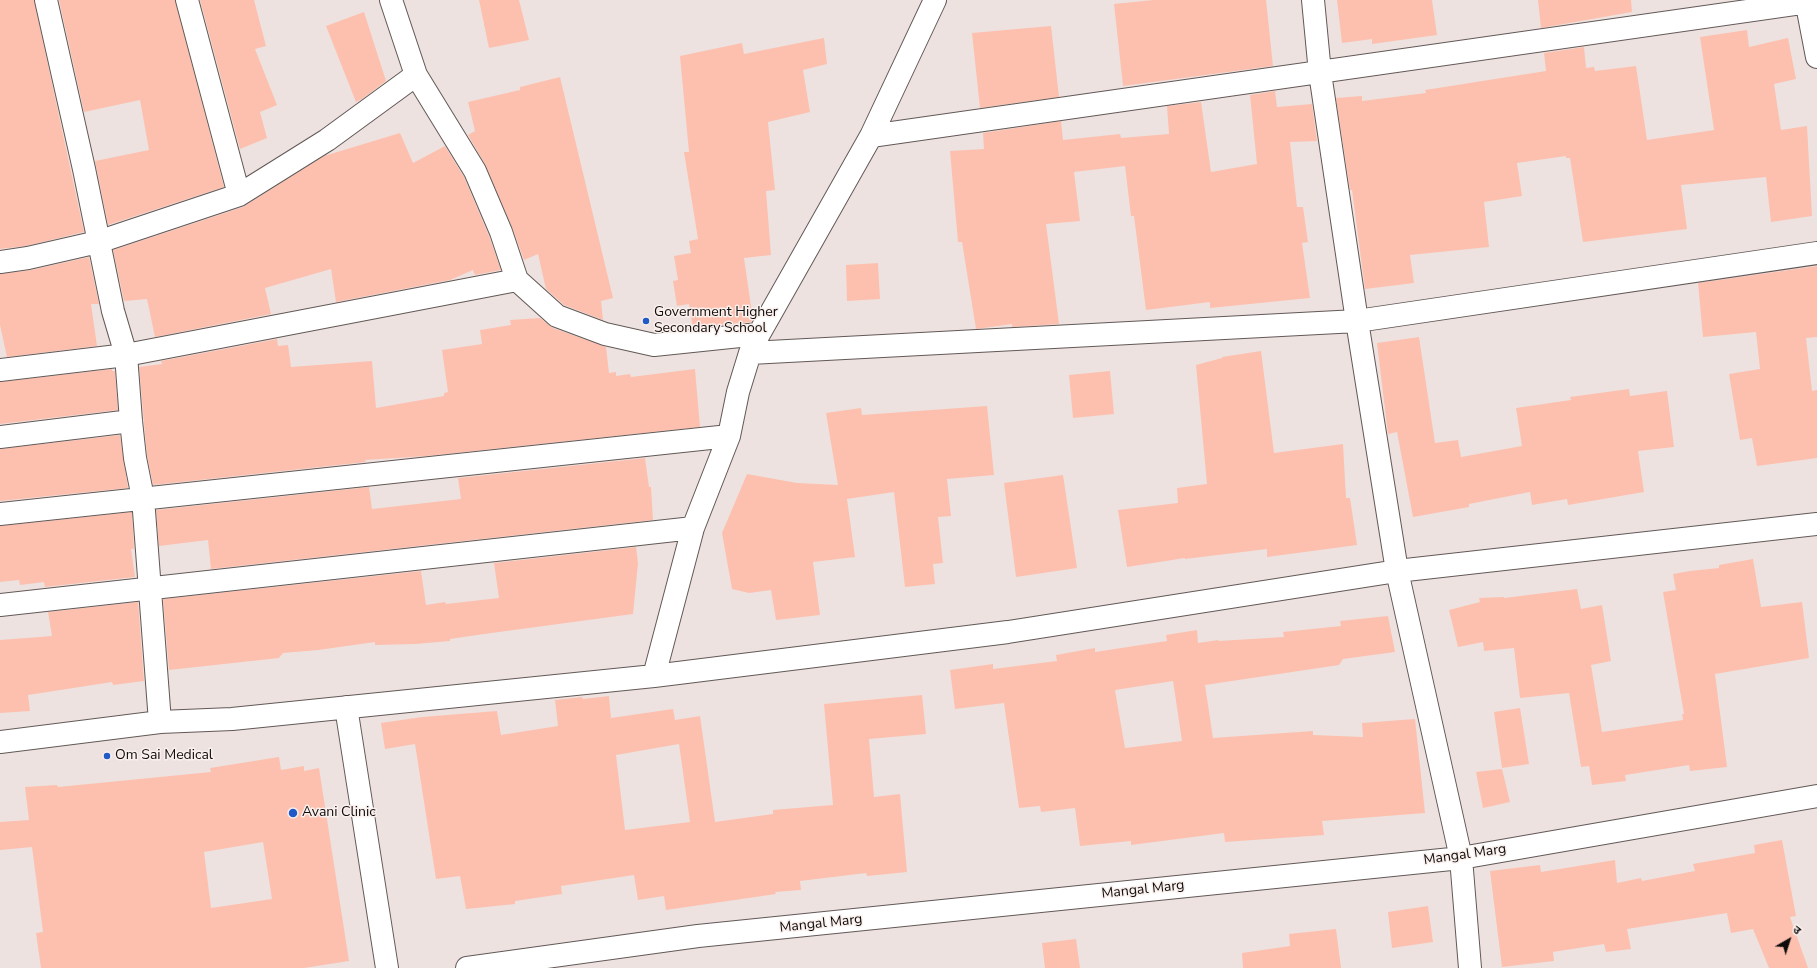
<!DOCTYPE html>
<html>
<head>
<meta charset="utf-8">
<style>
  body { margin:0 }
  #map { position:relative; width:1817px; height:968px; overflow:hidden; background:#ede2e0; font-family:"Nunito Sans","Noto Sans Devanagari",sans-serif }
  canvas { display:block }
  .north { position:absolute; left:1769px; top:920px; width:40px; height:40px; -webkit-text-stroke:3px #faf0ed; paint-order:stroke; rotate:39deg; font-size:11px; font-weight:700; line-height:16px; text-align:center; color:#0f0c0b }
  .north::after { content:''; display:block; margin:auto; width:14px; height:18px; background:#0f0c0b; clip-path:polygon(50% 0,100% 100%,50% 72%,0 100%) }
</style>
</head>
<body>
<div id="map">
<canvas width="1817" height="968"></canvas>
<div class="north">उ</div>
</div>
<script>
const ctx = document.querySelector('canvas').getContext('2d');
ctx.lineJoin = 'round';
function paint(path, color) {
  ctx.fillStyle = color;
  ctx.fill(path, 'evenodd');
}
function poly(rows) {
  const path = new Path2D();
  for (const r of rows) {
    path.moveTo(r[0], r[1]);
    for (let i = 2; i < r.length; i += 2) path.lineTo(r[i], r[i + 1]);
  }
  return path;
}
function stroke(path, color, width, dash) {
  ctx.strokeStyle = color;
  ctx.lineWidth = width;
  ctx.lineCap = dash ? 'butt' : 'round';
  ctx.setLineDash(dash || []);
  ctx.stroke(path);
}
function label(font, color, halo, rows, align = 'center') {
  ctx.font = font + ' "Nunito Sans",sans-serif';
  ctx.lineWidth = 3;
  ctx.setLineDash([]);
  ctx.textBaseline = 'middle';
  ctx.strokeStyle = halo;
  ctx.fillStyle = color;
  for (const [text, x, y, turn = 0] of rows) {
    ctx.save();
    ctx.translate(x, y);
    ctx.rotate((+turn || 0) * Math.PI / 180);
    ctx.textAlign = isNaN(turn) ? turn : align;
    if (halo) ctx.strokeText(text, 0, 0);
    ctx.fillText(text, 0, 0);
    ctx.restore();
  }
}
paint(poly([
  [0,0,34,0,84,232,26,246,0,249],
  [59,0,175,0,224,187,108,225,95,161,149,150,140,100,84,112],
  [200,0,254,0,266,46,255,49,277,105,260,112,267,138,240,149],
  [479,0,519,0,529,40,489,48],
  [1153,0,1266,0,1273,66,1123,86,1114,4],
  [1337,0,1432,0,1437,35,1372,44,1372,39,1342,43],
  [1538,0,1631,0,1632,12,1541,28],
  [364,12,386,81,362,99,356,102,326,26],
  [1051,26,1059,97,980,108,972,33],
  [1747,30,1749,47,1788,38,1796,79,1774,84,1781,130,1807,126,1812,216,1771,222,1766,177,1681,185,1687,229,1583,242,1570,158,1566,158,1566,156,1517,163,1522,196,1484,202,1489,247,1410,255,1414,283,1365,289,1352,190,1350,190,1336,98,1362,96,1362,101,1426,93,1425,90,1546,71,1544,53,1584,47,1586,68,1594,67,1595,71,1636,66,1647,140,1714,130,1700,37],
  [824,38,827,64,803,70,810,112,768,122,775,190,766,191,771,255,744,258,753,320,751,322,693,328,689,304,677,306,673,281,678,280,674,256,691,253,689,241,698,239,684,152,689,152,680,56,742,43,744,54],
  [560,77,613,298,601,301,603,320,564,305,546,289,538,254,524,260,512,227,486,166,468,135,475,131,468,102,520,90,520,87],
  [1275,91,1277,107,1312,104,1317,141,1290,142,1297,207,1303,207,1308,242,1302,243,1310,298,1210,308,1210,302,1146,310,1134,216,1131,216,1125,166,1074,172,1080,221,1046,224,1059,324,1012,327,1012,324,976,329,962,242,958,242,950,151,984,149,983,133,1061,121,1063,140,1120,134,1121,138,1169,134,1167,106,1201,102,1211,172,1257,164,1250,95],
  [400,133,413,163,445,146,464,177,489,236,501,270,475,275,473,270,450,280,336,302,331,269,265,288,271,314,155,337,147,299,124,301,113,250,243,207,324,156],
  [89,257,99,304,91,304,97,346,7,357,0,325,0,274,31,270],
  [878,263,880,299,847,301,846,265],
  [1817,266,1817,337,1806,338,1812,391,1817,390,1817,458,1757,466,1752,438,1740,440,1729,374,1760,369,1756,332,1703,337,1698,283],
  [540,318,553,328,606,347,609,373,616,372,616,376,630,374,631,377,695,369,700,427,427,456,365,460,366,462,153,485,147,456,139,367,162,364,161,361,277,339,278,346,288,345,291,367,372,361,376,408,444,396,444,393,448,392,442,350,482,344,480,330,511,325,510,320],
  [1419,337,1435,443,1458,440,1461,457,1522,446,1516,408,1571,400,1570,397,1629,389,1630,396,1667,391,1674,447,1638,451,1644,492,1568,505,1567,499,1532,505,1530,492,1469,504,1469,507,1413,517,1397,432,1388,434,1377,343],
  [1261,351,1274,453,1343,444,1346,498,1350,498,1357,545,1267,557,1267,549,1185,559,1185,558,1127,567,1118,510,1178,503,1177,488,1207,484,1196,365,1222,358,1222,357],
  [112,369,112,371,115,371,118,410,0,424,0,382],
  [1110,371,1114,414,1073,418,1069,375],
  [987,406,994,475,947,479,951,516,938,517,943,563,933,564,935,584,905,587,894,492,847,499,855,557,813,562,820,615,776,620,771,590,749,593,732,589,722,533,747,474,797,483,838,485,826,413,861,408,862,415],
  [120,435,128,488,0,501,0,449],
  [645,458,649,487,651,487,653,520,211,569,208,540,159,546,156,510,369,487,372,509,461,499,458,478],
  [1063,475,1077,568,1016,577,1004,483],
  [132,512,134,549,131,549,135,577,45,587,44,582,20,585,19,580,0,582,0,526],
  [636,547,638,563,633,614,484,634,450,639,450,641,415,644,375,645,375,642,318,650,283,653,279,658,169,670,163,599,421,571,426,605,445,602,446,604,499,598,494,563],
  [1753,559,1761,607,1802,602,1809,658,1715,674,1727,767,1690,771,1689,765,1625,775,1626,781,1592,785,1589,766,1581,767,1569,693,1520,698,1514,648,1484,651,1483,642,1458,647,1449,610,1480,602,1479,598,1504,597,1504,598,1577,589,1581,609,1602,605,1611,661,1591,665,1602,732,1683,720,1682,714,1684,714,1663,592,1676,590,1673,574,1690,571,1719,568,1719,565],
  [138,602,144,681,113,685,112,682,28,695,30,711,0,713,0,640,52,636,48,612],
  [1388,616,1395,652,1343,659,1339,665,1205,685,1213,738,1313,731,1313,735,1363,737,1362,723,1415,719,1425,813,1322,821,1324,835,1225,842,1224,833,1131,845,1131,841,1080,846,1075,808,1041,812,1040,806,1019,808,1004,703,955,709,950,670,993,664,993,669,1057,661,1056,655,1095,648,1095,652,1167,641,1166,635,1197,630,1198,643,1218,640,1219,641,1284,637,1283,632,1341,626,1340,621],
  [1173,681,1182,741,1125,748,1115,690],
  [922,695,926,734,869,739,874,797,900,794,907,872,867,876,866,873,800,881,801,890,775,892,776,894,666,910,664,896,638,900,634,875,561,886,562,894,515,901,515,904,466,909,460,876,436,879,415,744,385,749,381,723,422,717,497,711,501,735,558,726,555,700,582,697,583,699,609,696,611,718,673,709,675,720,700,716,715,822,773,814,773,810,833,805,824,704],
  [679,744,690,822,625,830,616,755],
  [1520,708,1529,764,1502,768,1494,712],
  [279,757,281,770,304,766,304,771,319,768,349,961,304,968,41,968,36,933,43,932,32,847,0,850,0,822,29,820,25,787,57,785,58,787,211,772,210,768],
  [263,842,272,899,211,908,204,852],
  [1502,769,1510,802,1483,808,1476,772],
  [1782,840,1796,916,1790,917,1808,968,1769,968,1753,929,1731,933,1727,913,1627,929,1631,949,1606,952,1604,944,1553,952,1554,961,1502,967,1490,871,1540,865,1541,872,1615,860,1617,883,1641,878,1642,881,1695,871,1693,864,1755,853,1754,845],
  [1428,906,1433,942,1392,948,1388,912],
  [1336,929,1341,968,1243,968,1242,953,1290,946,1289,934],
  [1076,939,1080,968,1045,968,1042,943]
]), '#fdc0ae');
const minor = poly([
  [46,0,84,169,113,311,126,355,131,421,135,458,143,498,160,722],
  [187,0,239,195],
  [391,0,416,75,475,171,501,232,517,280,557,316,605,334,654,345,759,334],
  [1313,0,1320,73,1357,321,1397,571,1461,858,1470,968],
  [1806,0,1817,57],
  [871,136,1817,1],
  [0,262,28,258,98,242,239,195,327,140,416,75],
  [750,353,1357,321,1817,253],
  [0,370,126,355,517,280],
  [0,437,131,421],
  [0,514,729,436],
  [0,605,693,528],
  [654,676,693,528,729,436,738,392,750,353,759,334,871,136,935,0],
  [346,707,387,968],
  [0,742,160,722,232,719,654,676,1008,632,1397,571,1817,524],
  [467,968,698,936,1461,858,1817,796]
]);
stroke(minor, '#625957', 24);
stroke(minor, '#fff', 22);
for (const [x, y, r, color] of [
  [646,321,4,"#205ac6"],
  [107,756,4,"#205ac6"],
  [293,813,5,"#205ac6"]
]) {
  const dot = new Path2D();
  dot.arc(x, y, r, 0, 2 * Math.PI);
  ctx.fillStyle = color;
  ctx.fill(dot);
  stroke(dot, '#faf0ed', 1.5);
}
label('14px', '#0f0c0b', '#faf0ed', [
  ["Government Higher",654,313],
  ["Secondary School",654,329],
  ["Om Sai Medical",115,756],
  ["Avani Clinic",302,813]
], 'left');
label('14px', '#0f0c0b', '#faf0ed', [
  ["Mangal Marg",1465,855,-8],
  ["Mangal Marg",1143,890,-6],
  ["Mangal Marg",821,924,-6]
]);
</script>
</body>
</html>
